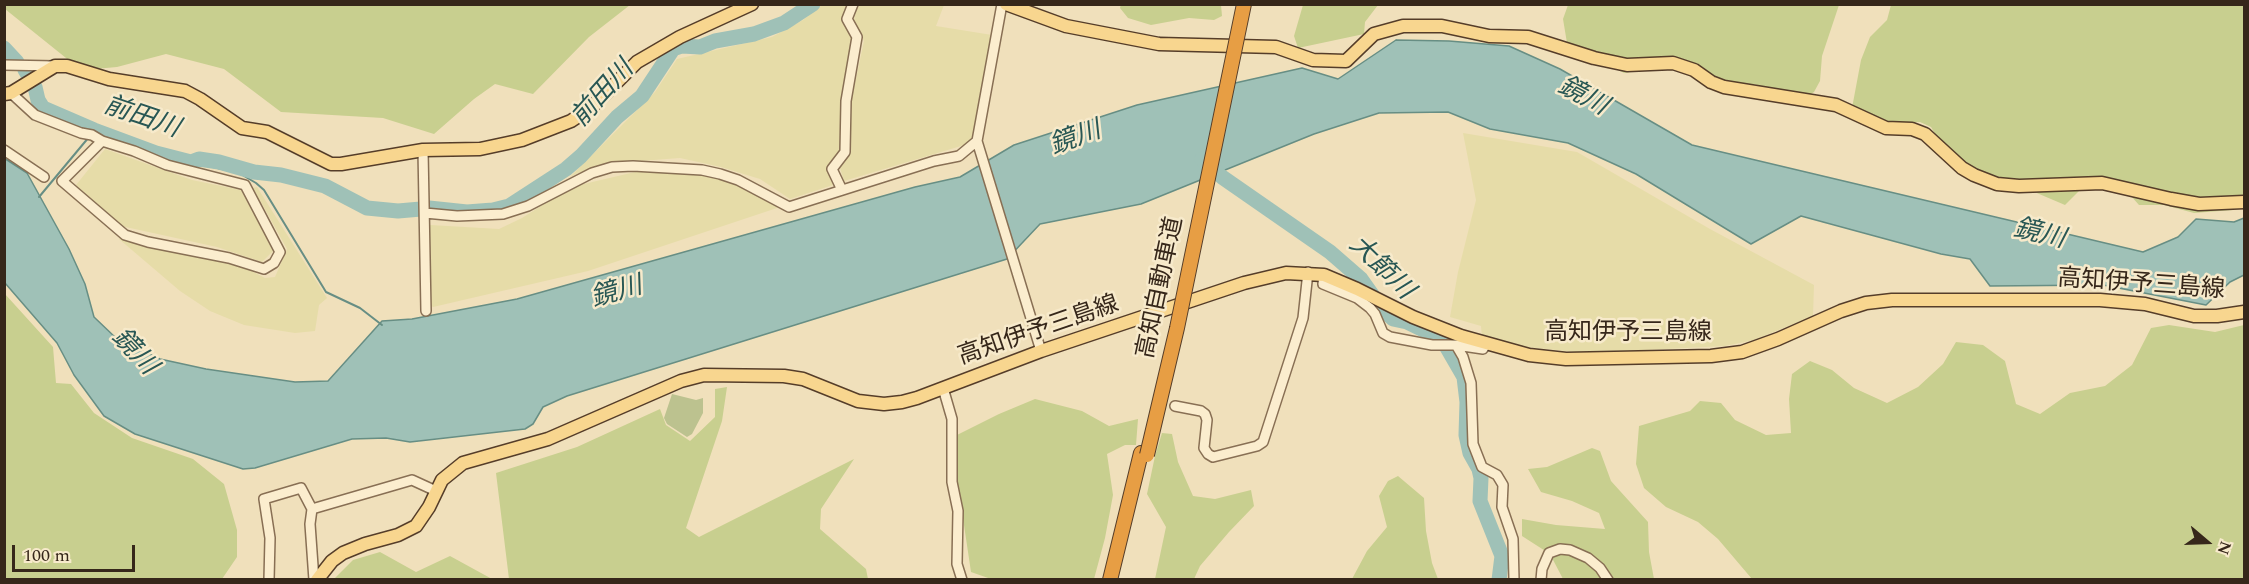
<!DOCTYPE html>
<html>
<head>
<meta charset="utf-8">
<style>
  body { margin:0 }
  #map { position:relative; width:2249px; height:584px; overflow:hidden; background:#f0e0bb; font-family:Spectral,serif }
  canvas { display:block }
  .frame { position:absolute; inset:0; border:6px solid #36271a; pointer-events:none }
  .north { position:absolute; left:2177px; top:512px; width:60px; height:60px; -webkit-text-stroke:4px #f7eacb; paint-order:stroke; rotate:109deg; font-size:16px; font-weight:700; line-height:24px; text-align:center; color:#36271a }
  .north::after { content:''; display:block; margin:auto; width:21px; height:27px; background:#36271a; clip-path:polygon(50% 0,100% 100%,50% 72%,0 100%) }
  .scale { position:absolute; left:12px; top:545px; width:123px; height:27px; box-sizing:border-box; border:3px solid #36271a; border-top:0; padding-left:8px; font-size:18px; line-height:21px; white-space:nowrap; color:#36271a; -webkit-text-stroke:4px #f7eacb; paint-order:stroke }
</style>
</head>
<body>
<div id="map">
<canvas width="2249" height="584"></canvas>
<div class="frame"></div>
<div class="north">N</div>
<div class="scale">100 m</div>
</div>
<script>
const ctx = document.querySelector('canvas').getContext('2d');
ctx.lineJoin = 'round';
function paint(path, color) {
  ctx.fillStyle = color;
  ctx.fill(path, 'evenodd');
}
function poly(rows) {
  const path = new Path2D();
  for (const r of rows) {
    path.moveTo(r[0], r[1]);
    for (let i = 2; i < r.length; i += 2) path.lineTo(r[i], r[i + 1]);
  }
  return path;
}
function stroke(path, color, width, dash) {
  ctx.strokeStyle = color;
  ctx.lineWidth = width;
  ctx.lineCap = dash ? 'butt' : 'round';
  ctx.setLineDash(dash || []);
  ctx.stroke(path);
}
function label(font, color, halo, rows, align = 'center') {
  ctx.font = font + ' Spectral,"Noto Sans JP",serif';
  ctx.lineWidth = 5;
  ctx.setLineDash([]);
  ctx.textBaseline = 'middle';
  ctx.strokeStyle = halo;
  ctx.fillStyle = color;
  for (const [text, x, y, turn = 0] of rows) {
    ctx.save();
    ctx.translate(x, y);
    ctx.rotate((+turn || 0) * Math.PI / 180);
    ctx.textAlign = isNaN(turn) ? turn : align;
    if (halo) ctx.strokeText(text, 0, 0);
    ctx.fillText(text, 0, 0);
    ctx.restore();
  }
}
paint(poly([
  [822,5,848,5,842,20,852,37,841,102,841,149,828,169,833,185,790,199,760,179,721,167,680,158,614,163,578,173,570,177,655,92,677,59,772,37,803,20],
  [858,5,944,5,936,26,992,35,971,143,844,181,840,168,849,156,851,102,864,41,854,19],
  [1463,133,1577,152,1710,229,1814,285,1813,316,1754,340,1725,346,1586,353,1516,346,1482,337,1481,326,1450,317,1458,272,1476,200],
  [105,149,192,180,241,190,273,251,262,262,217,247,121,226,76,185],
  [635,172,693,172,738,182,771,199,780,207,588,271,433,307,429,304,430,225,499,229,522,218,571,187],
  [257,187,327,298,319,305,315,331,295,333,244,325,210,311,180,291,119,239,126,231,202,251,213,251,265,278,275,277,287,249,253,188]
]), '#e6dca8');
paint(poly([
  [1121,4,1221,5,1222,16,1214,20,1189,18,1151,25,1128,18,1120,8],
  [4,5,630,5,589,37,533,94,495,84,474,99,434,134,383,118,281,112,224,69,166,54,117,67,95,69,71,62,5,9],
  [1303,5,1303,4,1378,5,1365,22,1364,34,1298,48,1294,36],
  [1568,5,1839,5,1822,56,1820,81,1814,92,1803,99,1754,84,1717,85,1692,77,1689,66,1677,64,1624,73,1567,43,1563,19],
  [1891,5,2244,5,2244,202,2233,210,2194,213,2164,205,2139,205,2122,186,2083,187,2065,205,2018,185,1993,182,1944,149,1931,127,1920,122,1881,123,1852,108,1861,60,1870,37,1887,20],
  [5,294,53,347,56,383,71,384,94,413,132,438,193,459,224,484,237,530,237,557,222,579,5,579],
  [2169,325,2215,332,2244,325,2244,579,1752,579,1718,539,1698,522,1666,507,1644,488,1636,464,1639,426,1690,411,1700,401,1721,403,1735,420,1766,435,1791,433,1789,399,1792,374,1810,361,1832,370,1854,388,1887,403,1918,387,1943,364,1956,342,1983,345,2005,361,2016,404,2040,414,2070,393,2105,386,2132,365,2151,328],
  [727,387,722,421,686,528,699,537,854,459,821,509,820,529,866,569,868,579,509,579,496,473,577,447,660,409,666,425,690,441,715,417,715,389],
  [1035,399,1082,411,1109,426,1138,419,1136,445,1125,445,1107,454,1113,495,1105,538,1094,579,991,579,971,572,951,438,999,414],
  [1162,433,1172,434,1178,462,1193,496,1215,499,1251,490,1254,506,1229,532,1200,566,1194,579,1155,579,1166,527,1147,494,1155,456],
  [1592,448,1600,451,1611,481,1648,522,1649,552,1654,579,1563,579,1550,554,1522,536,1522,519,1556,525,1605,529,1599,513,1572,501,1541,492,1528,469,1547,467],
  [1398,476,1424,498,1426,531,1432,563,1438,579,1352,579,1367,551,1387,527,1379,496,1388,481],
  [380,552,416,572,450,556,492,579,334,579,353,560]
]), '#c8cf8f');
paint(poly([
  [672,394,696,400,703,398,703,413,692,434,687,437,667,424,664,418]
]), '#bcc28f');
const water = poly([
  [1396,40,1449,41,1509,46,1560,69,1692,145,2143,252,2178,237,2196,219,2234,222,2244,218,2244,275,2230,282,2206,305,2103,285,1990,286,1970,259,1941,254,1801,216,1751,244,1636,174,1568,143,1490,129,1448,112,1379,113,1314,134,1141,204,1040,224,1007,259,567,396,543,407,533,424,525,429,410,442,386,438,352,439,255,468,243,469,135,434,104,416,74,375,57,343,5,283,4,158,27,173,69,249,85,284,94,317,117,339,160,359,206,369,295,382,328,381,382,321,412,319,517,299,915,187,960,177,1014,145,1137,105,1302,68,1338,79,1396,40]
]);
paint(water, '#9fc1b7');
stroke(water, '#678e84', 1.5);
stroke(poly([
  [191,162,239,173,256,183,264,190,326,292,360,308,382,325],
  [39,197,89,137]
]), '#678e84', 2);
stroke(poly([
  [4,48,17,62],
  [25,70,28,75],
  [35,87,38,100,43,108,94,130,156,153,191,162,199,159,219,162,254,172,281,175,325,186,367,208,398,211,421,209],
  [1202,159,1222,177,1330,252,1361,279,1383,310,1393,319,1407,322,1442,339,1464,377,1467,402,1466,435,1470,453,1479,469,1481,478,1480,501,1502,556,1499,580],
  [429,208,467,212,493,210,509,206,566,169,581,156,617,117,642,96,673,49,682,46,700,47,715,41,754,34,784,23,813,4]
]), '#9fc1b7', 15);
const minor = poly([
  [4,65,55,66],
  [11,93,35,115,81,133,92,135,102,141],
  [102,141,134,151,167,165,245,185,280,252,274,263,264,269,229,258,148,242,125,235,62,181,102,141],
  [977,141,1041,351],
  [4,150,44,177],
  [423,150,426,311],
  [842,190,832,169,845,152,846,101,857,37,847,19,853,4],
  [425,213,457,216,503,214,528,206,592,173,612,167,633,166,702,170,720,174,738,180,789,207,934,161,959,156,977,141,1002,4],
  [1324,275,1323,284,1357,298,1370,308,1375,314,1383,333,1390,337,1432,345,1456,345],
  [1486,344,1483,349,1456,345,1463,357,1471,383,1473,444,1482,467,1497,475,1503,485,1502,507,1513,539,1514,580],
  [943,388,952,419,952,482,958,511,957,564,962,580],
  [1175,406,1201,411,1205,414,1207,420,1204,448,1208,454,1213,457,1257,446,1263,442,1303,318,1308,272],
  [269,580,270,538,264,499,301,488,312,509],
  [314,580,310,524,312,509,412,480,436,491],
  [1541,580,1542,569,1549,553,1560,549,1570,550,1588,558,1600,568,1608,580]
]);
const major = poly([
  [1006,4,1066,26,1159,44,1276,47,1313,60,1346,61,1374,34,1403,26,1442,26,1489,36,1528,37,1594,58,1627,65,1673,63,1694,70,1711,82,1724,87,1836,105,1886,128,1912,129,1925,134,1962,168,1974,175,1997,184,2019,186,2102,183,2171,199,2199,204,2244,202],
  [4,94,11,93,55,66,67,66,109,79,185,91,200,99,242,128,267,132,331,164,341,164,423,150,480,149,522,140,571,121,592,107,637,62,680,37,752,4],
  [317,580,332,561,343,553,365,544,398,535,416,526,429,507,442,480,463,463,548,439,681,381,704,375,784,376,803,379,858,401,884,404,902,402,917,398,1041,351,1244,283,1286,273,1324,275,1357,289,1413,317,1461,336,1529,355,1566,359,1711,356,1742,352,1778,339,1841,311,1866,303,1892,300,2100,300,2145,304,2194,316,2217,316,2244,312]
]);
const highway = poly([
  [1110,580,1141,453]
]);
stroke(minor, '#886f54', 12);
stroke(major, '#553d29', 15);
stroke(highway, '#553d29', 16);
stroke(minor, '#fbedce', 9);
stroke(major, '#f8d68f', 12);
stroke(highway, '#e79e44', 14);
const highwayBridge = poly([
  [1147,455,1177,328,1244,4]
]);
stroke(highwayBridge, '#553d29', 16, []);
stroke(highwayBridge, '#e79e44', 14);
label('24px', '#36271a', '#f7eacb', [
  ["高知伊予三島線",2141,286,4],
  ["高知自動車道",1162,288,-78],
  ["高知伊予三島線",1039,332,-19],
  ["高知伊予三島線",1628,334]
]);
label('italic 26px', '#285754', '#f7eacb', [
  ["前田川",604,95,-48],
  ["鏡川",1582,98,28],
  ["前田川",141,119,19],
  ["鏡川",1076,140,-20],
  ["鏡川",2039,236,13],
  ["大節川",1380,269,44],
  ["鏡川",617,294,-16],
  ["鏡川",133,353,47]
]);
</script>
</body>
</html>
